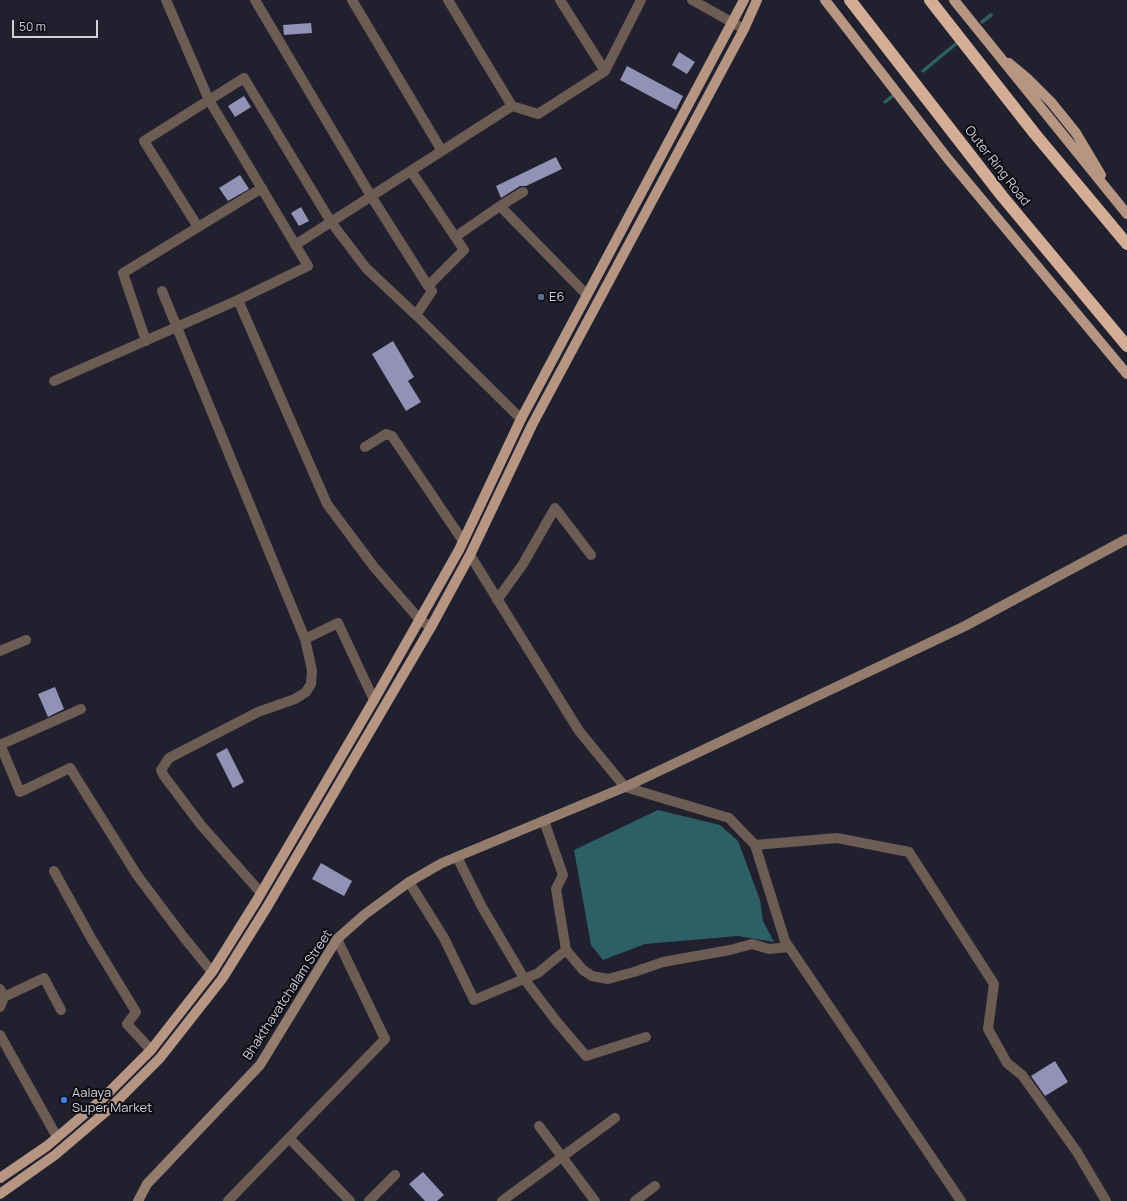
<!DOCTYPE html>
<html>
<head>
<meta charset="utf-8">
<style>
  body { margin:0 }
  #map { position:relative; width:1127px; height:1201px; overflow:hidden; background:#21202e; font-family:Manrope,sans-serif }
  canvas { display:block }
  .scale { position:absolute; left:12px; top:20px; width:86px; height:18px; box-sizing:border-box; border:2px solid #d1d0da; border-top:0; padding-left:5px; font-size:12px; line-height:14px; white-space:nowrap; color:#d1d0da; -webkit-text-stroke:3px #0b0b11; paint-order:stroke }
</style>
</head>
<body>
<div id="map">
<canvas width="1127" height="1201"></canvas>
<div class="scale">50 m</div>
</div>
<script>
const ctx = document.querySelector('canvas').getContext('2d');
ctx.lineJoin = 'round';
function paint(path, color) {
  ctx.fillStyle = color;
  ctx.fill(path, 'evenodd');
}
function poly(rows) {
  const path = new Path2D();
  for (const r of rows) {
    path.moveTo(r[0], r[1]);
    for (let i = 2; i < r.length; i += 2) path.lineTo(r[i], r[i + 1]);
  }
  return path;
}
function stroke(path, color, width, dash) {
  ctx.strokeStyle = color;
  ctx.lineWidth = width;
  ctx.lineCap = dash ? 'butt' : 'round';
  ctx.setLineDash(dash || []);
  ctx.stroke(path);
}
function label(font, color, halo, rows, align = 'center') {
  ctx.font = font + ' Manrope,sans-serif';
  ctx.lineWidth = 4;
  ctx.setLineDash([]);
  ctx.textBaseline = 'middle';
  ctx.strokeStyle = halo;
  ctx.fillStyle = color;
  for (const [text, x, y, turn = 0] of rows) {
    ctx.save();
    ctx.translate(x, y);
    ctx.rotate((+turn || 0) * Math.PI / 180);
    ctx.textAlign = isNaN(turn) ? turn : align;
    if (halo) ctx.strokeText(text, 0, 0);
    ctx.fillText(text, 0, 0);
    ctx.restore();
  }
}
paint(poly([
  [658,810,720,825,738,841,760,900,763,921,774,942,738,936,645,944,603,960,591,945,574,850]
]), '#2d6065');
stroke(poly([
  [982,22,991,15],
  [923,71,957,43],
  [885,102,895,94]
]), '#2d6065', 3.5);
paint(poly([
  [311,23,312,33,284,35,283,25],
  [679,52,695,62,687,74,672,65],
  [627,66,683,96,676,110,620,80],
  [244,96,251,107,235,117,228,106],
  [556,157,562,169,526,186,520,186,501,198,496,186],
  [240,175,249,189,228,201,219,188],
  [301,207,309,221,299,226,291,213],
  [393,341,414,377,408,381,421,402,406,411,372,354],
  [55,687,64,709,48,717,38,694],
  [227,748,244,782,233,788,216,754],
  [321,863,352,881,344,896,312,879],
  [1055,1061,1068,1082,1045,1096,1031,1076],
  [423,1172,444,1195,437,1201,425,1201,409,1184]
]), '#9391b6');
stroke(poly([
  [255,0,371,196,428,286],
  [352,0,442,151],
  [448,0,512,106,538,114,605,71,641,0],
  [560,0,605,71],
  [692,0,744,29],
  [411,171,464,250,428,286,432,291,416,315],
  [500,206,523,192],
  [198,227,144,141,244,78,331,222,366,268,416,315,521,419],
  [455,237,500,206,587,295],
  [295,245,512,106],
  [162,291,305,639,338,623,374,700],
  [238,300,327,504,374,567,420,620,431,627],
  [146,341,123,273,262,188],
  [54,381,238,300,308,266,209,100,166,0],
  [365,447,386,434,392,436,463,541],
  [470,555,579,731,625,787,729,818,755,845,785,941,961,1201],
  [497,600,523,564,555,508,591,555],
  [0,651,26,640],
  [0,744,20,792,70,768,137,875,182,935,212,972],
  [0,745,81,709],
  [544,821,563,875,556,889,566,950,583,970,592,976,608,979,634,972,663,962,730,950,752,944,769,949,789,947],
  [755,845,837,838,909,852,994,984,988,1029,1007,1063,1022,1075,1077,1152,1106,1201],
  [457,857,482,907,525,980,557,1022,586,1056,646,1037],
  [54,871,91,938,136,1012,127,1024,151,1050],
  [409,882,444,938,474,1000,538,973,566,950],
  [261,893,201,825,164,776,161,770,169,758,258,712,295,699,306,692,311,684,312,670,305,639],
  [0,989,4,997,0,1007],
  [4,997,44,978,61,1010],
  [0,1035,57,1137],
  [539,1126,595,1201],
  [290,1139,350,1201],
  [228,1201,385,1039,337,939],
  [369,1201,395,1175],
  [502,1201,615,1118],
  [635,1201,655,1186]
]), '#6c5c53', 10);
stroke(poly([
  [138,1201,147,1184,260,1065,337,939,364,915,409,882,442,863,625,787,965,626,1127,539]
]), '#957d6e', 10);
stroke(poly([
  [825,0,948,159,1127,374],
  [954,0,1127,214],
  [1009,63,1027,78,1051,102,1076,133,1101,175],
  [0,1178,47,1146,101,1100,151,1050,212,972,257,900,374,700,459,550,521,419,744,0],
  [0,1194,55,1155,109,1109,160,1058,222,979,267,907,431,627,470,555,532,425,744,29,757,0]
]), '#b69683', 10);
stroke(poly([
  [850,0,1002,196,1127,346],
  [930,0,1035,134,1127,244]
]), '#d3ad96', 12);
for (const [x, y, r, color] of [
  [541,297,4,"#5c6f8a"],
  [64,1100,4,"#3f7fe0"]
]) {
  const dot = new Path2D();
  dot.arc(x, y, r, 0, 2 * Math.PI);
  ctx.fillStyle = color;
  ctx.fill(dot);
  stroke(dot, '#0b0b11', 1.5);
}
label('13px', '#d1d0da', '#0b0b11', [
  ["Outer Ring Road",997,166,52],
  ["Bhakthavatchalam Street",288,995,-57]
]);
label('13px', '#d1d0da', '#0b0b11', [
  ["E6",549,297],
  ["Aalaya",72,1093],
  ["Super Market",72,1108]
], 'left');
</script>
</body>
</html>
